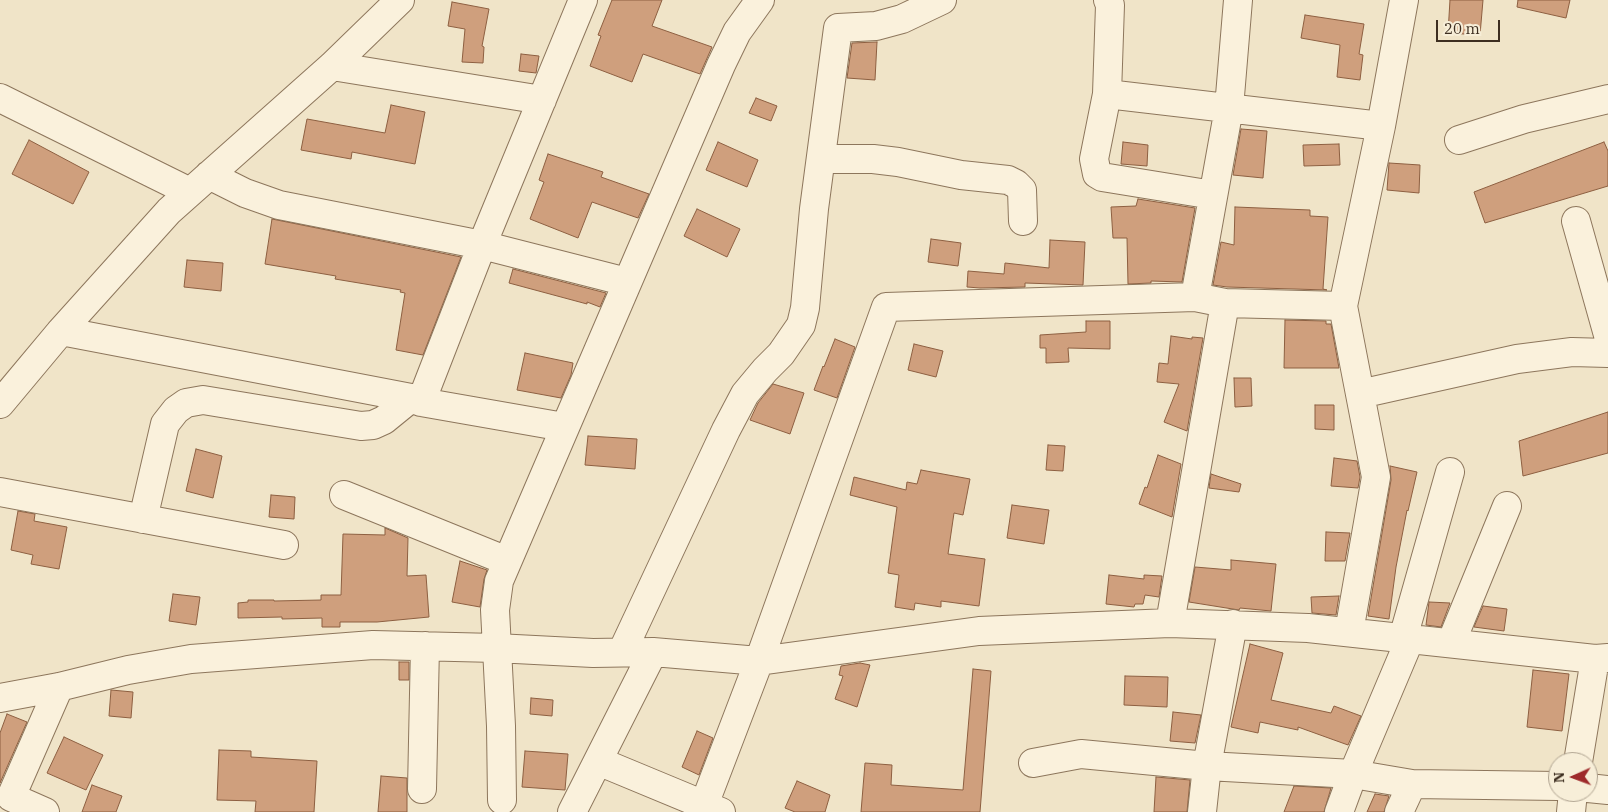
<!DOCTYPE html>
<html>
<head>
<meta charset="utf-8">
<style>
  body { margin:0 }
  #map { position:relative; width:1608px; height:812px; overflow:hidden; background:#f0e4c8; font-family:"IBM Plex Serif",serif }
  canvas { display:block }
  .north { position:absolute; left:1548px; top:752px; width:50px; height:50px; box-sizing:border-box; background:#f7eed8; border:1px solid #ada18e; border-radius:50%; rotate:268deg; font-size:14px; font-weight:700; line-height:20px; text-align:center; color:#3d2e20 }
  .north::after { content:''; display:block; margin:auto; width:18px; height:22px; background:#9e2a2b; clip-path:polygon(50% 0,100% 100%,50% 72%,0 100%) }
  .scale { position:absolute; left:1436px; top:20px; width:64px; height:22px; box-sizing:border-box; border:2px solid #3d2e20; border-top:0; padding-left:6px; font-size:15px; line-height:18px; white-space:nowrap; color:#3d2e20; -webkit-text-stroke:4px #f7eed8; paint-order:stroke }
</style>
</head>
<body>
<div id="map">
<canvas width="1608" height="812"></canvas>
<div class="north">N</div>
<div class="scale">20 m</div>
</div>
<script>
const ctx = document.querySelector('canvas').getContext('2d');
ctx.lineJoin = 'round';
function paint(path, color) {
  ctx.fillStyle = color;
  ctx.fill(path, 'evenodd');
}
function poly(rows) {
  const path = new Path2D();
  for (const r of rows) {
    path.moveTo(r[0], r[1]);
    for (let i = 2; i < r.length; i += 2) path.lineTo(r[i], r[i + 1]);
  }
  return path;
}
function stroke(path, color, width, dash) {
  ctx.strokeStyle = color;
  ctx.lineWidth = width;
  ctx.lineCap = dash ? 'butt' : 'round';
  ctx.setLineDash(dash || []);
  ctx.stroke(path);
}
const building = poly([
  [612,0,662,0,652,26,712,47,700,74,643,54,632,82,590,66,601,36,598,35,612,0],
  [1450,0,1483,0,1480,35,1448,33,1450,0],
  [1518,0,1570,0,1566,18,1517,7,1518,0],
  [452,2,489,9,482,46,484,47,483,63,462,62,465,29,448,26,452,2],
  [1305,15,1364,24,1359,54,1363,55,1360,80,1337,77,1340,45,1301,38,1305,15],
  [877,42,875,80,847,78,852,43,877,42],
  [521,54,539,56,536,73,519,71,521,54],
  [756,98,777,106,771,121,749,113,756,98],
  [391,105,425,112,415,164,352,152,351,159,301,150,307,119,385,133,391,105],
  [1241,129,1267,131,1263,178,1233,175,1241,129],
  [29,140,89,172,73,204,12,174,29,140],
  [718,142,758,160,747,187,706,170,718,142],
  [1123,142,1148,145,1147,166,1121,164,1123,142],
  [1604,142,1608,151,1608,186,1485,223,1474,192,1604,142],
  [1339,144,1340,165,1304,166,1303,145,1339,144],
  [548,154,603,172,601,177,649,194,638,218,592,202,578,238,530,219,544,182,539,180,548,154],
  [1389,163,1420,165,1419,193,1387,190,1389,163],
  [1138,199,1195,208,1182,282,1151,281,1151,283,1128,284,1127,238,1113,238,1111,207,1136,206,1138,199],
  [1235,207,1310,210,1310,216,1328,217,1323,289,1327,290,1227,287,1213,285,1221,242,1234,245,1235,207],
  [697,209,740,229,727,257,684,236,697,209],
  [272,219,461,257,423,355,396,350,405,293,400,292,401,290,335,279,336,276,265,264,272,219],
  [931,239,961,243,958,266,928,262,931,239],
  [1050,240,1085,242,1083,285,1025,283,1025,287,980,288,967,287,968,271,1004,274,1005,263,1049,268,1050,240],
  [187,260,223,263,221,291,184,287,187,260],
  [513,269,606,293,600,307,587,302,587,304,509,283,513,269],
  [1285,320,1326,321,1326,324,1331,324,1339,368,1284,368,1285,320],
  [1086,321,1110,321,1110,349,1068,348,1069,362,1046,363,1046,348,1040,348,1040,335,1086,332,1086,321],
  [1171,336,1192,339,1192,337,1203,338,1187,431,1164,422,1179,384,1157,382,1159,363,1168,364,1171,336],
  [835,339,855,347,837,398,814,390,823,366,824,367,835,339],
  [914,344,943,351,936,377,908,370,914,344],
  [525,353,573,363,571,375,561,398,517,390,525,353],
  [1234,378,1251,378,1252,406,1235,407,1234,378],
  [773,384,804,393,790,434,750,420,758,403,773,384],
  [1315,405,1334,405,1334,430,1315,429,1315,405],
  [1608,412,1608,453,1523,476,1519,441,1608,412],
  [588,436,637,439,635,469,585,465,588,436],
  [1048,445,1065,446,1063,471,1046,470,1048,445],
  [196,449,222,456,213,498,186,491,196,449],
  [1158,455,1181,464,1172,517,1139,504,1145,487,1147,488,1158,455],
  [1334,458,1357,461,1360,477,1358,488,1331,486,1334,458],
  [1390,466,1417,472,1408,511,1407,510,1396,567,1389,619,1368,616,1391,480,1390,466],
  [921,470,970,479,963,515,954,513,948,554,985,559,979,606,941,601,941,607,915,603,914,610,895,607,899,575,888,573,897,507,850,495,854,477,906,490,907,482,917,484,921,470],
  [1211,474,1241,484,1239,492,1209,488,1211,474],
  [271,495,295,497,294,519,269,517,271,495],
  [1012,505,1049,510,1044,544,1007,538,1012,505],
  [18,511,35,514,34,521,67,527,59,569,31,564,33,555,11,550,18,511],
  [385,528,408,538,407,576,426,575,429,617,377,622,340,622,340,627,322,627,322,618,282,619,282,617,238,618,238,603,248,602,248,600,274,600,274,601,321,600,321,595,341,595,343,534,385,535,385,528],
  [1326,532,1350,533,1345,561,1325,561,1326,532],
  [1231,560,1276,564,1271,611,1240,608,1239,610,1189,602,1195,567,1231,570,1231,560],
  [460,561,487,570,484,579,480,607,452,602,460,561],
  [1109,575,1144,579,1144,575,1162,576,1159,597,1145,595,1143,604,1135,604,1134,607,1106,604,1109,575],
  [173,594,200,597,196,625,169,621,173,594],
  [1339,596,1336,615,1312,613,1311,597,1339,596],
  [1429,602,1450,603,1441,627,1426,625,1429,602],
  [1483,606,1507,609,1504,631,1474,627,1483,606],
  [1250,644,1283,653,1271,700,1331,713,1334,706,1361,716,1348,745,1298,727,1298,730,1260,722,1258,733,1231,727,1250,644],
  [399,662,409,662,409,680,399,680,399,662],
  [860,663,870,665,857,707,835,699,843,676,839,675,841,666,860,663],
  [973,669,991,671,980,812,861,812,865,763,892,765,891,785,963,790,973,669],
  [1533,670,1569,674,1562,731,1527,727,1533,670],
  [1125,676,1168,677,1167,707,1124,705,1125,676],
  [111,690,133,692,131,718,109,716,111,690],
  [531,698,553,700,552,716,530,714,531,698],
  [1173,712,1201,715,1195,743,1170,741,1173,712],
  [7,714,27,722,0,783,0,733,7,714],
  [697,731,713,738,699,775,682,767,697,731],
  [64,737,103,755,86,790,47,773,64,737],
  [219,750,251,751,251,757,317,761,314,812,255,812,256,801,217,800,219,750],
  [525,751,568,754,565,790,522,787,525,751],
  [381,776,407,778,407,812,378,812,381,776],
  [1156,777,1190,780,1187,812,1154,812,1156,777],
  [797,781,830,795,825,812,795,812,785,808,797,781],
  [92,785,122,796,116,812,82,812,92,785],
  [1294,786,1331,788,1324,812,1284,812,1294,786],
  [1375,794,1389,796,1384,812,1367,812,1375,794]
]);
paint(building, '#cf9f7d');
stroke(building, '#8d5f41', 1);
const minor = poly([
  [1108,0,1110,5,1107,94,1381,126],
  [332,66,542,100],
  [1107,94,1094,159,1097,174,1102,177,1213,195],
  [0,98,190,192],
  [1459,140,1524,119,1608,99],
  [821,159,873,159,898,162,961,175,1008,180,1016,184,1022,190,1023,221],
  [209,175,245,193,279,205,482,245,627,282],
  [1576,221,1608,335],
  [1195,297,1229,108,1238,0],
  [61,331,411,398,421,402,564,427],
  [1360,394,1517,359,1572,352,1608,353],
  [421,402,482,245,583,0],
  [0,404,61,331,169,211,332,66,400,0],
  [0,492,284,545],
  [344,495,507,561],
  [143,519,165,424,176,410,186,403,203,400,361,426,373,425,384,420,411,398],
  [1170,623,1225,303],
  [1349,632,1376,477,1343,306,1381,126,1404,0],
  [1403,638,1450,472],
  [1451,643,1507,506],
  [622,652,726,430,745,394,765,370,781,354,801,325,805,308,814,209,838,28,876,26,902,19,942,0],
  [0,698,59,687,128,670,191,659,373,645,496,648,593,653,653,652,759,661,979,631,1170,623,1308,628,1595,659],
  [598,761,721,812],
  [1578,762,1595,659,1608,658],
  [1033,763,1081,754,1207,766,1353,774,1412,784,1558,786],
  [1588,788,1608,790],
  [422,789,425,646],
  [502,800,501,726,495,610,499,581,721,65,737,32,760,0],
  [45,812,11,797,59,687],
  [572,812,653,652],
  [700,812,704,805,759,661,886,307,1195,297,1225,303,1343,306],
  [1202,812,1207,766,1233,624],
  [1339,812,1353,774,1410,639],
  [1399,812,1412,784],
  [1571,812,1573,792]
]);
stroke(minor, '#8d765c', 30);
stroke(minor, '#faf1dc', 28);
</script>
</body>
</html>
